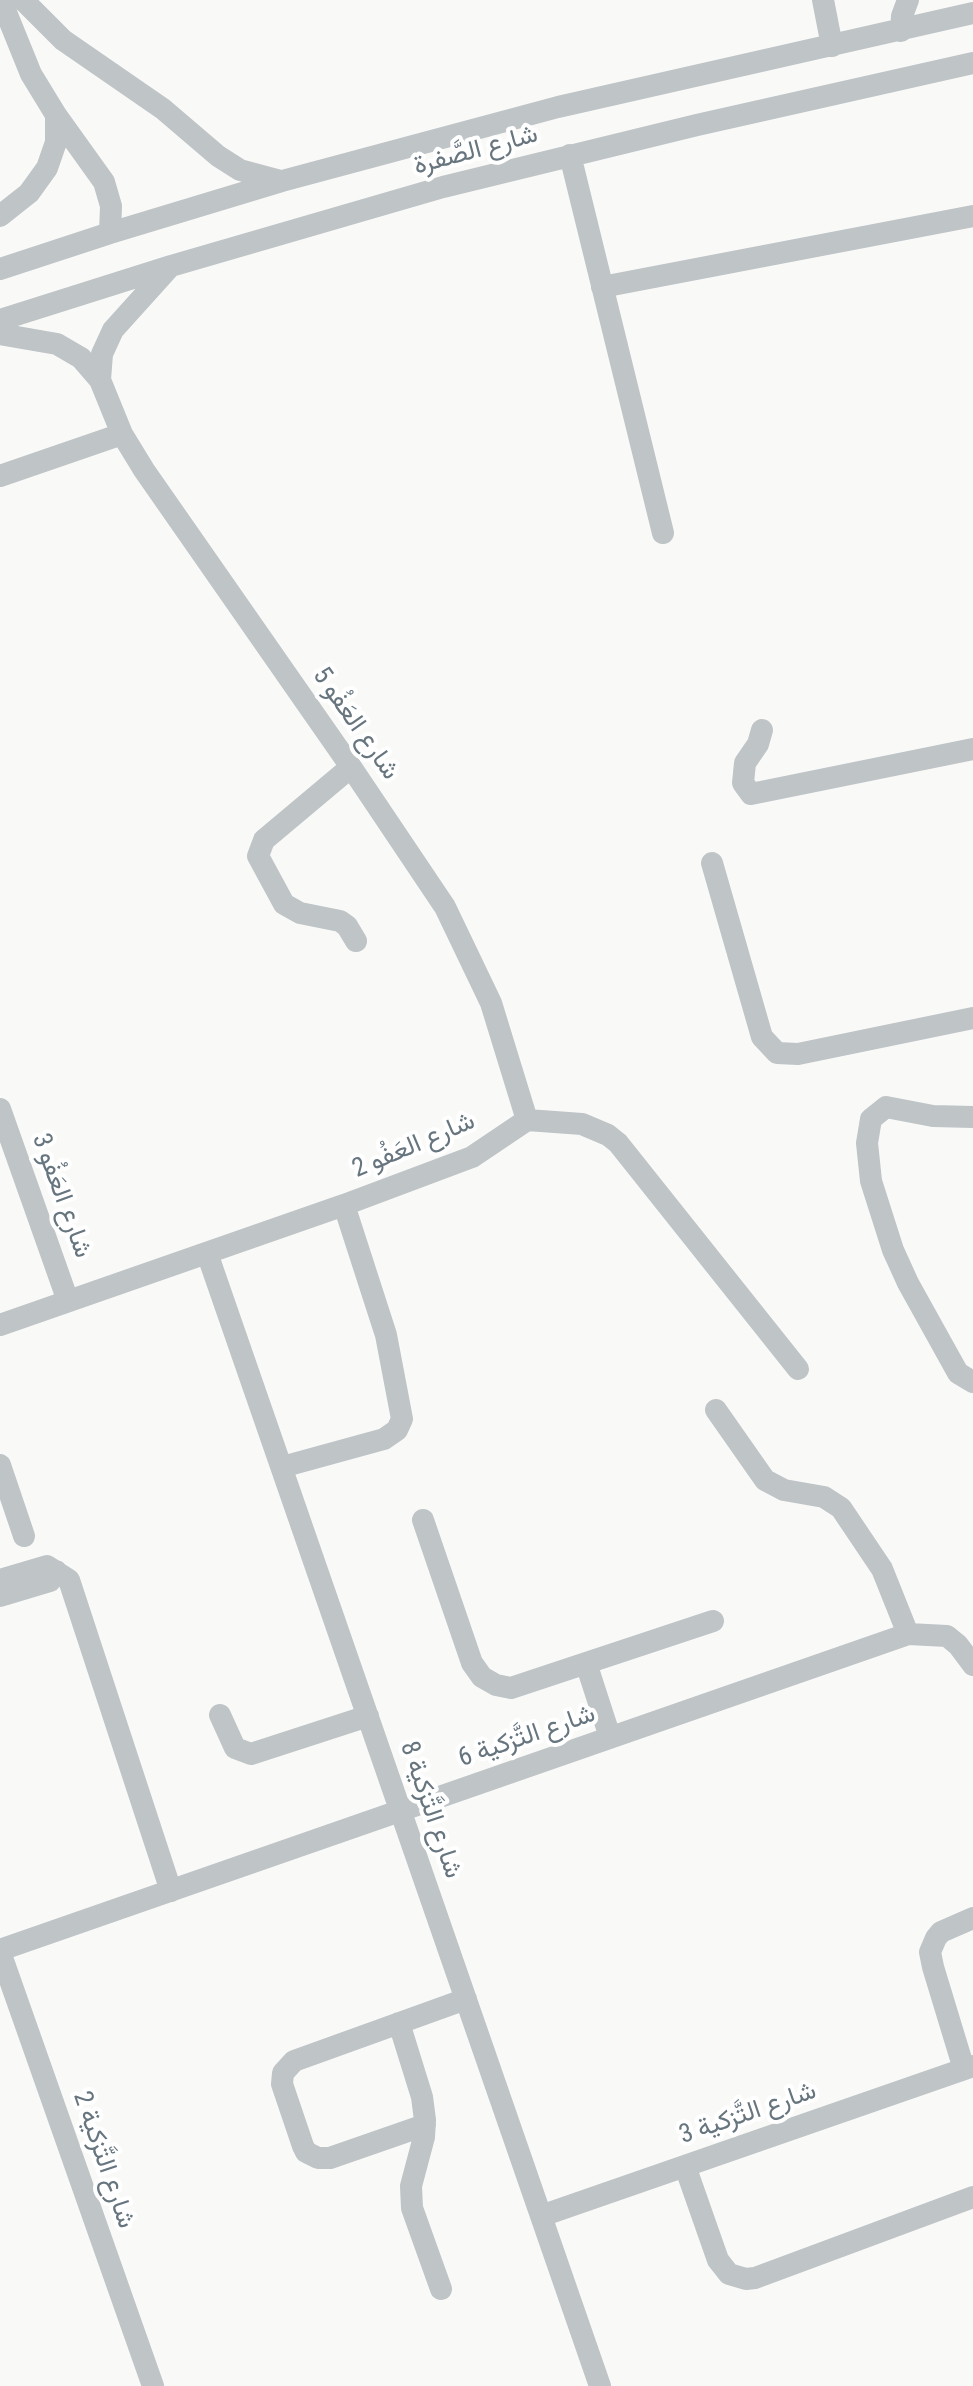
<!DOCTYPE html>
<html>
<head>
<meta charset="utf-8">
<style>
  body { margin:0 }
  canvas { display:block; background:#f9f9f8 }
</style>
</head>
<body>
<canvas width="973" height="2386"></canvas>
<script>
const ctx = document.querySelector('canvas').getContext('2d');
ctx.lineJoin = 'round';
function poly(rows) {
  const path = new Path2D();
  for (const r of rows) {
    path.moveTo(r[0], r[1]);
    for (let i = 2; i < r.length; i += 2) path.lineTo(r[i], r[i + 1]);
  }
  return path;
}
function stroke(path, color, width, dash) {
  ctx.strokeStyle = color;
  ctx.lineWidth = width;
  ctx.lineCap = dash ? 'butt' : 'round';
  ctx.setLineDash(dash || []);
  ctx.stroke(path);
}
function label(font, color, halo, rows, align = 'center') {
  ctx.font = font + ' "Roboto Condensed",Vazirmatn,sans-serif';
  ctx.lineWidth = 8;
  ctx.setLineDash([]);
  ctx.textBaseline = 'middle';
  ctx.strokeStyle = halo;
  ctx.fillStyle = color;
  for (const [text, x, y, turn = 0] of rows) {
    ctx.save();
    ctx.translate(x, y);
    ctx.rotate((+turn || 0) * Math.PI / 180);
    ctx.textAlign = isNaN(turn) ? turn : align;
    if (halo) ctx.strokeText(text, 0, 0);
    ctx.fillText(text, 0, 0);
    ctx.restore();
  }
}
stroke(poly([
  [1,0,31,74,56,115,104,182,111,206,110,233],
  [23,0,63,40,163,109,218,156,240,170,281,181],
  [823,0,832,46],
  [901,31,902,16,908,0],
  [570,155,663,533],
  [0,216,29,193,47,168,56,142,56,115],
  [0,269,110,233,282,181,558,107,973,13],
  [602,287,973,216],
  [0,320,171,266,443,187,697,125,973,63],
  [0,334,57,344,81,358,100,380,122,434,144,470,351,767,445,907,491,1003,527,1120],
  [100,380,102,354,113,330,168,269],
  [0,476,122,434],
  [762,730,758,744,745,763,743,783,751,794,973,749],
  [351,767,264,840,258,856,284,904,300,913,340,921,347,926,356,941],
  [712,863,762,1037,777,1053,798,1054,973,1018],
  [0,1109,68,1301],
  [973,1117,933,1116,886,1107,871,1119,867,1143,871,1181,893,1250,908,1283,958,1373,973,1382],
  [207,1253,600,2386],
  [0,1325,344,1205,472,1157,527,1120,582,1124,608,1135,618,1143,798,1369],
  [716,1410,765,1480,784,1490,824,1497,841,1508,882,1569,908,1634],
  [0,1465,24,1536],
  [282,1467,384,1439,397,1430,402,1419,386,1335,344,1205],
  [423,1520,472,1663,482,1677,496,1685,511,1688,713,1621],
  [0,1580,47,1566,69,1580,171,1891],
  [0,1596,50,1581,56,1571],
  [586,1663,610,1737],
  [220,1715,235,1748,251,1754,368,1716],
  [0,1950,908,1634,947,1636,958,1645,973,1665],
  [0,1952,153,2386],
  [399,2023,422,2097,425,2120,424,2137,411,2186,412,2208,441,2289],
  [964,2069,933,1967,930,1952,936,1938,941,1932,973,1918],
  [425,2125,330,2158,318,2158,306,2152,303,2146,282,2084,283,2073,294,2061,466,1999],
  [685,2166,718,2260,729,2274,746,2279,755,2278,973,2197],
  [541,2216,973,2066]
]), '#bfc4c7', 22);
label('26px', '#67757f', '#fff', [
  ["شارع الصَّفرة",476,151,-15],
  ["شارع العَفُو 5",355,724,55],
  ["شارع العَفُو 2",414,1146,-23],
  ["شارع العَفُو 3",61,1196,70],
  ["شارع التَّزكية 6",527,1737,-19],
  ["شارع التَّزكية 8",430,1810,71],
  ["شارع التَّزكية 3",748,2114,-19],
  ["شارع التَّزكية 2",103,2160,71]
]);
</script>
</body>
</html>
